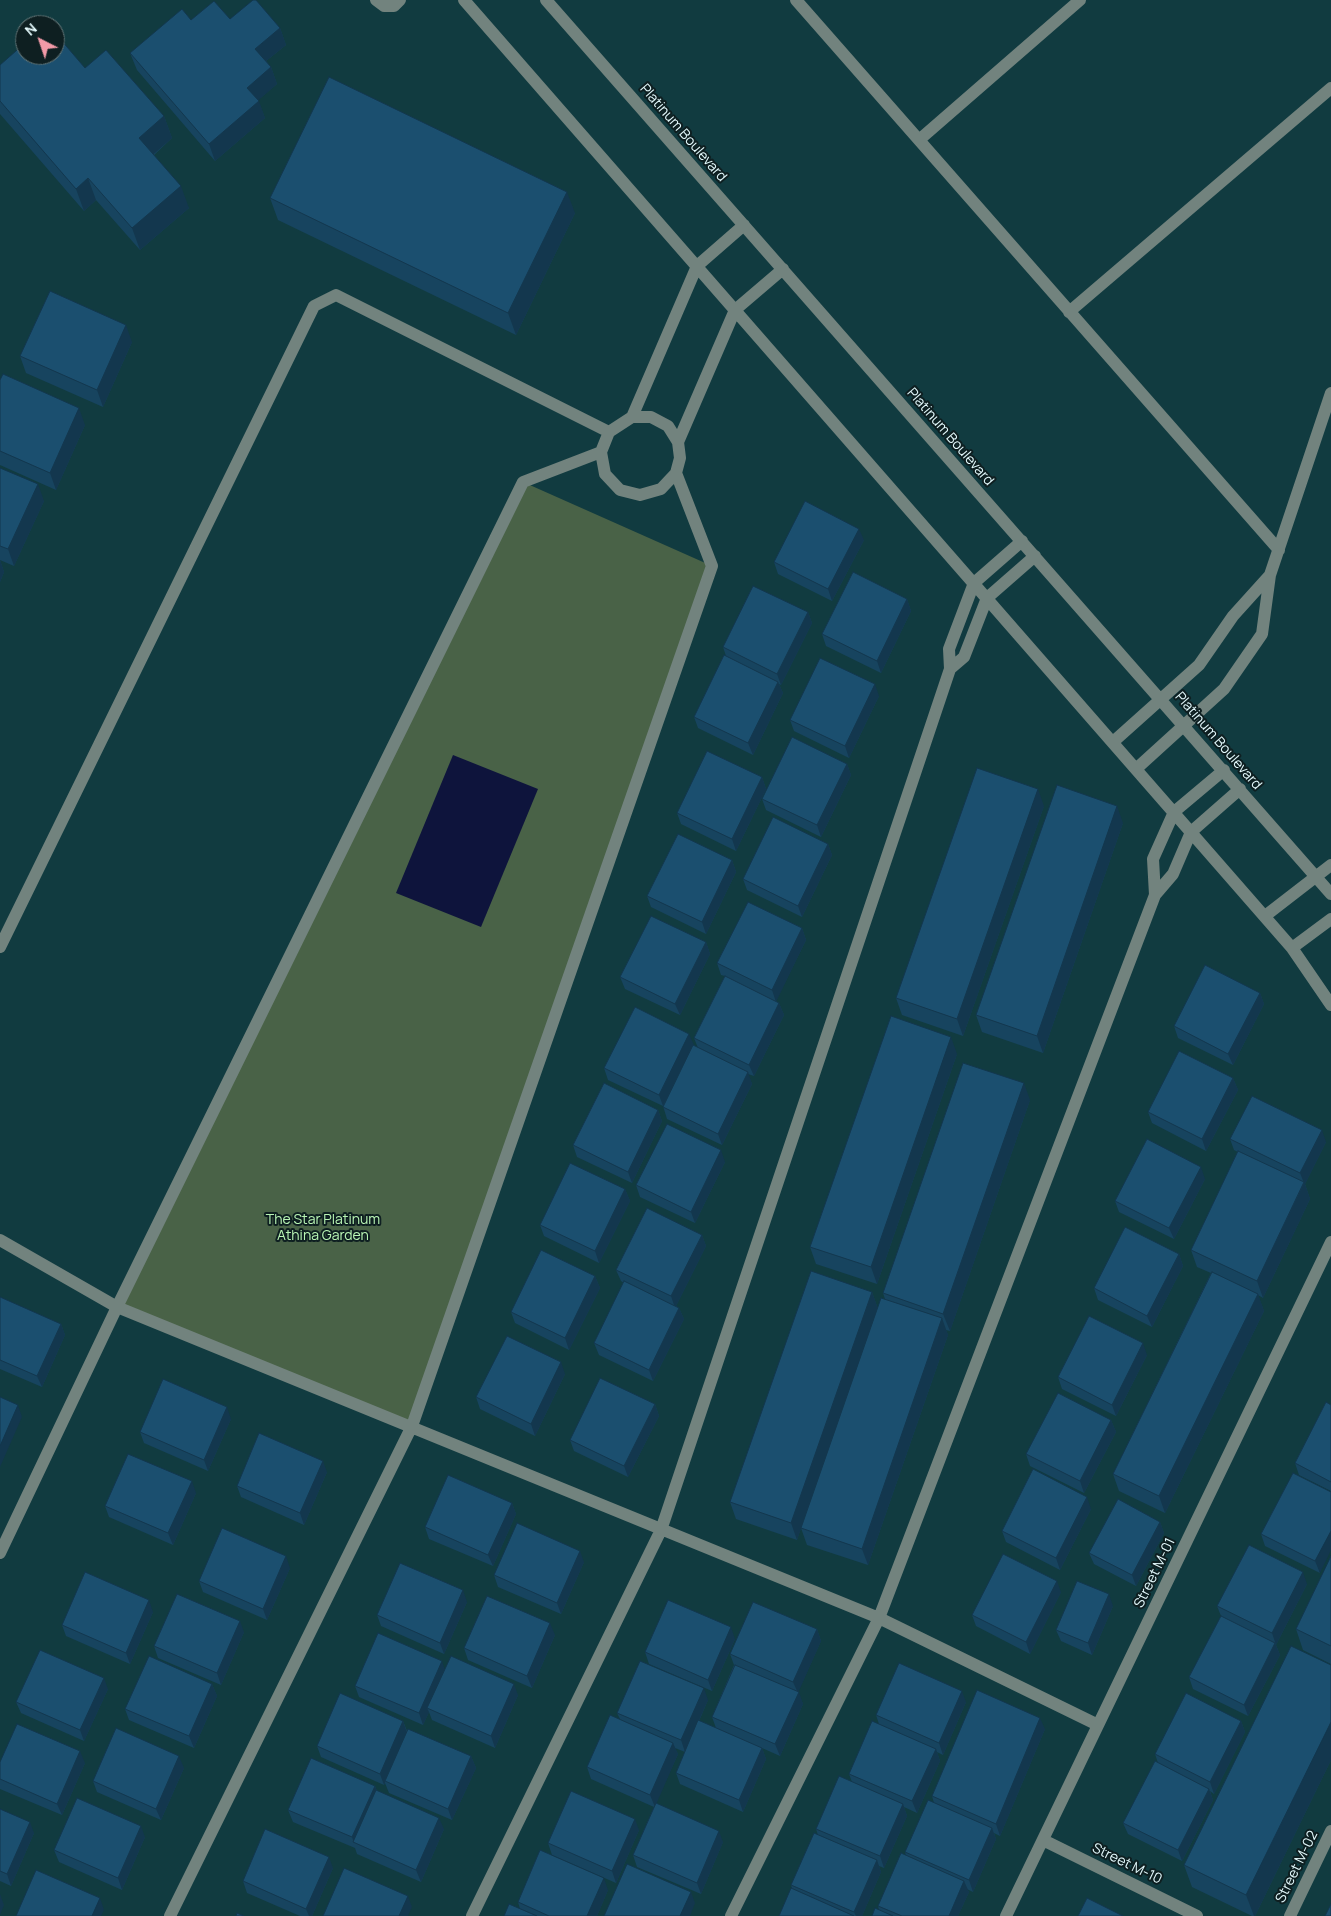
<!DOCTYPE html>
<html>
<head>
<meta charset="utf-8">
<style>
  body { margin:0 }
  #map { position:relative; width:1331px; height:1916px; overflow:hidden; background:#113b40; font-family:Manrope,sans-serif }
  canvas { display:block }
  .north { position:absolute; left:15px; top:15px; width:50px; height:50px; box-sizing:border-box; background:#0e1f21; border:1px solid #647779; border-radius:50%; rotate:319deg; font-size:14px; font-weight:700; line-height:20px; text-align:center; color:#e4fafd }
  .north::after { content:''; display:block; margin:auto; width:18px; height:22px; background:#f39aa8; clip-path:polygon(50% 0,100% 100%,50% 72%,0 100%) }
</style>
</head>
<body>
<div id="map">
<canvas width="1331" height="1916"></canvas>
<div class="north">N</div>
</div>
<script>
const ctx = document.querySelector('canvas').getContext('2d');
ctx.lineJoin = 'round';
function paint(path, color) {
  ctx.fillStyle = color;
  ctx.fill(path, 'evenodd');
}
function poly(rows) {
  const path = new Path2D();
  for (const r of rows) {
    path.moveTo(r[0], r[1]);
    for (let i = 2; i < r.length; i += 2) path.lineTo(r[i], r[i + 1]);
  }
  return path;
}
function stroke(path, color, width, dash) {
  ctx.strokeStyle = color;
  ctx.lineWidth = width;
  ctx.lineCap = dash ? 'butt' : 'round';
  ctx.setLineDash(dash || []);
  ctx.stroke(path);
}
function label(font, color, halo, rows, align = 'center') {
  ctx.font = font + ' Manrope,sans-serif';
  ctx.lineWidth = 4;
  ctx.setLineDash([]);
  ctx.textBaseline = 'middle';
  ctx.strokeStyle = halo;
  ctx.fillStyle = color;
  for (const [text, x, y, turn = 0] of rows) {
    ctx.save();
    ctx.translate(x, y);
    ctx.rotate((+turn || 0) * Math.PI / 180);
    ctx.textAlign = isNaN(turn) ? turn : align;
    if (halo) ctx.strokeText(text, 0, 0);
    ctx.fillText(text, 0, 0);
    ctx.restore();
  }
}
paint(poly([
  [523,482,712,566,412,1426,117,1307]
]), '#496247');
paint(poly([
  [453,755,538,789,481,927,396,893]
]), '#0e143c');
stroke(poly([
  [376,0,384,6,394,6,400,0],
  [464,0,1292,948,1331,1005],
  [546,0,1331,894],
  [796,0,1279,550],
  [919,140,1080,0],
  [1069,312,1331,88],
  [632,417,697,266,744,225],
  [678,442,668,426,651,417,632,417,609,432,601,452,605,474,620,490,640,495,661,489,676,473,680,458,678,442,735,310,783,269],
  [950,669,964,657,987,598,1035,556],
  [1113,742,1199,665,1233,616,1270,575],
  [1136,769,1224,689,1262,634,1270,575,1331,393],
  [1155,895,1153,859,1174,812,1224,770],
  [1265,916,1331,865],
  [0,947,314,306,336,295,609,432],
  [1292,948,1331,919],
  [0,1240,117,1307,879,1618,1098,1725],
  [0,1553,117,1307,523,482,601,452],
  [1043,1840,1197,1916],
  [170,1916,412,1426,712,566,676,473],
  [472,1916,661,1530,950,669,949,649,974,583,1022,541],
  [731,1916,879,1618,1155,895,1173,874,1191,832,1240,789],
  [1006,1916,1331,1242],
  [1290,1916,1331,1831]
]), '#72837e', 12);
paint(poly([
  [230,19,280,28,286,45,266,61,271,67,277,84,258,100,265,118,215,161,137,70,130,53,191,20],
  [0,65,85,68,164,116,172,138,154,155,189,208,140,250,96,200,84,211,0,114],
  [270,198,575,213,516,335,278,220],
  [132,342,103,407,26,373,20,356],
  [0,380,85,425,56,490,0,465],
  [0,468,44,501,14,566,0,560,4,572,0,582],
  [864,540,832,601,778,574,774,562],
  [907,599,911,611,881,673,826,646,822,634],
  [808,612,812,623,781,685,779,684,783,693,753,755,698,728,694,717,726,656,723,647],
  [879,696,849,758,794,731,790,720],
  [847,764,851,775,821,837,766,810,762,799],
  [762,777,766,789,736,851,681,824,677,813],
  [1044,806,963,1036,902,1015,896,998],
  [1123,823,1043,1053,982,1032,976,1015],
  [828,844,832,855,802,917,747,890,743,879],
  [732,860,736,872,706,934,651,907,647,896],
  [802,928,806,940,776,1001,779,1003,784,1015,754,1076,748,1074,752,1084,722,1145,667,1119,663,1106,608,1080,604,1068,694,1045,698,1048,694,1038,725,976,721,975,717,963],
  [706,942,710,954,680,1015,625,989,620,977],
  [1260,993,1264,1004,1233,1065,1178,1038,1174,1026],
  [957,1054,877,1284,816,1264,810,1247],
  [1233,1078,1238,1090,1206,1151,1152,1123,1148,1112],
  [1030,1100,950,1331,946,1330,948,1335,868,1565,807,1545,801,1528,797,1540,736,1519,730,1502,872,1292,878,1309,885,1299,883,1293],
  [658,1110,662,1121,632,1183,577,1157,573,1145],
  [1230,1139,1326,1142,1305,1184,1310,1199,1263,1298,1258,1295,1264,1311,1165,1513,1119,1491,1113,1474,1211,1273,1197,1267,1191,1250,1238,1152,1234,1150],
  [725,1162,695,1223,640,1197,636,1185],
  [1205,1179,1174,1239,1119,1212,1115,1201],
  [625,1189,630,1201,599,1263,544,1236,540,1225],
  [702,1235,706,1246,676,1306,679,1308,684,1319,653,1381,599,1355,594,1343,624,1283,621,1281,616,1270],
  [1179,1254,1183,1266,1152,1327,1098,1300,1094,1288],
  [595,1276,600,1288,569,1350,515,1323,511,1312],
  [0,1297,61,1324,65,1335,42,1387,0,1369],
  [1147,1355,1116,1416,1062,1389,1058,1377],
  [565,1374,535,1436,480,1409,476,1397],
  [655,1404,659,1416,628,1477,574,1451,570,1440],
  [1331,1405,1331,1491,1299,1475,1295,1463],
  [231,1419,208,1471,144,1443,140,1432],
  [1111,1420,1116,1432,1084,1493,1030,1466,1026,1454],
  [327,1472,304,1525,241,1497,237,1486],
  [1293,1473,1320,1573,1265,1546,1261,1534],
  [196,1493,173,1545,109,1517,105,1506],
  [512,1503,516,1514,493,1566,429,1539,425,1527],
  [1091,1509,1060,1570,1006,1542,1002,1531],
  [1160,1522,1164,1533,1136,1586,1094,1564,1089,1553],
  [1331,1556,1331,1664,1303,1650,1296,1629],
  [584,1562,561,1614,498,1587,494,1575],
  [290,1568,267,1620,203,1592,199,1581],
  [1307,1584,1276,1645,1280,1655,1248,1716,1193,1689,1189,1677,1221,1616,1217,1606],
  [1061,1592,1030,1654,976,1626,972,1615],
  [467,1602,444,1654,381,1626,377,1615],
  [1113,1606,1092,1655,1061,1641,1056,1630],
  [153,1612,130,1664,66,1636,62,1625],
  [817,1629,821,1641,798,1692,803,1704,780,1756,762,1748,766,1759,743,1812,680,1784,676,1773,685,1752,675,1748,678,1754,656,1803,723,1842,701,1894,637,1867,633,1855,654,1807,591,1779,587,1767,620,1719,617,1713,708,1700,699,1721,716,1728,712,1717,734,1665,730,1654],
  [244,1632,221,1685,158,1658,154,1646],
  [555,1635,532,1688,468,1660,464,1648],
  [735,1639,712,1691,649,1664,645,1652],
  [445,1669,518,1695,495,1748,432,1720,429,1712,423,1725,359,1697,355,1686],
  [212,1684,217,1696,194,1748,129,1720,125,1709],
  [108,1689,84,1741,21,1713,16,1702],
  [966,1702,943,1755,937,1752,940,1761,917,1813,904,1807,907,1816,884,1868,879,1866,881,1872,862,1916,779,1916,792,1889,791,1885,818,1835,816,1829,852,1782,849,1774,879,1724,876,1715],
  [403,1721,407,1731,471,1756,476,1768,452,1820,389,1793,385,1783,384,1785,321,1757,317,1746],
  [1241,1721,1245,1732,1214,1794,1210,1791,1213,1800,1182,1861,1128,1834,1123,1823,1158,1763,1155,1754],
  [1045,1729,1000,1836,994,1833,996,1839,973,1892,967,1889,969,1892,958,1916,872,1916,879,1910,878,1906,906,1856,905,1852,934,1803,932,1796],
  [1331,1760,1255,1916,1252,1916,1192,1887,1184,1865],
  [0,1762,85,1763,62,1815,0,1789],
  [184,1768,161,1820,97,1792,93,1781],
  [375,1786,377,1791,444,1829,421,1882,357,1854,355,1848,293,1822,288,1810],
  [0,1809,34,1833,11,1886,0,1881],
  [639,1830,616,1883,552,1855,548,1843],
  [145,1837,122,1890,59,1862,54,1850],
  [333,1868,312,1916,300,1916,247,1893,243,1881],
  [608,1890,597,1916,504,1916,520,1909,518,1902]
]), '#17445f');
paint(poly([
  [280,28,286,45,261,65,255,49],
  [271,67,277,84,253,105,247,88],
  [259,101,265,118,215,161,209,144],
  [164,116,172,138,147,160,139,138],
  [88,178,96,200,84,211,76,189],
  [181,186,189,208,140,250,132,228],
  [567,192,575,213,516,335,508,313],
  [126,325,132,342,103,407,97,390],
  [79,408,85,425,56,490,50,473],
  [38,484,44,501,14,566,8,549],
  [859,529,864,540,832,601,828,589],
  [0,560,4,572,0,582],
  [907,599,911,611,881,673,877,661],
  [808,612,812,623,781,685,777,674],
  [778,682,783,693,753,755,748,743],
  [875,684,879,696,849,758,845,746],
  [847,764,851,775,821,837,817,825],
  [762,777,766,789,736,851,732,839],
  [1038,789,1044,806,963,1036,957,1019],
  [1117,806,1123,823,1043,1053,1037,1036],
  [828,844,832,855,802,917,798,906],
  [732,860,736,872,706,934,702,922],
  [802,928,806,940,776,1002,772,990],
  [706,942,710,954,680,1015,675,1004],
  [1260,993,1264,1004,1233,1065,1228,1054],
  [779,1003,784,1015,754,1076,749,1065],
  [689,1034,694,1045,663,1106,659,1095],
  [951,1037,957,1054,877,1284,871,1267],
  [748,1072,752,1084,722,1145,718,1134],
  [1233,1078,1238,1090,1206,1151,1202,1139],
  [1024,1083,1030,1100,950,1331,943,1314],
  [658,1110,662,1121,632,1183,628,1172],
  [1322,1130,1326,1142,1305,1184,1310,1199,1263,1298,1257,1281,1304,1183,1300,1173],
  [721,1150,725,1162,695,1223,691,1212],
  [1201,1167,1205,1179,1174,1239,1169,1228],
  [625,1189,630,1201,599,1263,595,1251],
  [702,1235,706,1246,675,1308,671,1296],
  [1179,1254,1183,1266,1152,1327,1147,1316],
  [595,1276,600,1288,569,1350,565,1338],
  [872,1292,878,1309,797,1540,791,1523],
  [1258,1294,1264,1311,1165,1513,1159,1496],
  [679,1308,684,1319,653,1381,649,1370],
  [942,1318,948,1335,868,1565,862,1549],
  [61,1324,65,1335,42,1387,37,1376],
  [1143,1343,1147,1355,1116,1416,1112,1405],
  [561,1362,565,1374,535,1436,531,1424],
  [655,1404,659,1416,628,1477,624,1466],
  [18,1405,22,1417,0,1467,0,1446],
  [227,1407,231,1419,208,1471,204,1460],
  [1111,1420,1116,1432,1084,1493,1080,1481],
  [323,1461,327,1472,304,1525,300,1513],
  [192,1481,196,1493,173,1545,168,1533],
  [1087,1497,1091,1509,1060,1570,1056,1558],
  [512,1503,516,1514,493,1566,488,1555],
  [1160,1522,1164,1533,1136,1586,1132,1575],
  [1331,1531,1331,1550,1320,1573,1315,1561],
  [580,1551,584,1562,561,1614,557,1603],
  [286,1556,290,1568,267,1620,263,1609],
  [1303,1572,1307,1584,1276,1645,1272,1633],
  [1057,1581,1061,1592,1030,1654,1026,1642],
  [463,1590,467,1602,444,1654,440,1643],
  [1109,1594,1113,1606,1092,1655,1088,1643],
  [149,1600,153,1612,130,1664,126,1653],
  [240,1621,244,1632,221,1685,217,1673],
  [550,1623,555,1635,532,1688,527,1676],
  [731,1627,735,1639,712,1691,708,1680],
  [817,1629,821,1641,798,1693,793,1682],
  [1275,1643,1280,1655,1248,1716,1244,1705],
  [442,1661,446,1673,427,1708,429,1712,423,1725,419,1713],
  [104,1678,108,1689,84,1741,80,1730],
  [212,1684,217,1696,194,1748,189,1736],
  [514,1684,518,1695,495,1748,491,1736],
  [704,1688,708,1700,685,1752,681,1740],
  [962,1691,966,1702,943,1755,939,1743],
  [799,1692,803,1704,780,1756,775,1744],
  [1040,1718,1045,1729,1000,1836,996,1824],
  [403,1721,407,1733,385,1781,385,1783,384,1785,380,1774],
  [1241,1721,1245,1732,1214,1794,1210,1782],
  [1331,1722,1331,1760,1255,1916,1254,1916,1246,1895],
  [673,1743,678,1754,655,1807,650,1795],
  [762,1748,766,1759,743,1812,739,1800],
  [936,1749,940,1761,917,1813,912,1801],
  [80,1751,85,1763,62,1815,57,1804],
  [179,1756,184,1768,161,1820,156,1809],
  [471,1756,476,1768,452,1820,448,1809],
  [375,1786,379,1797,354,1843,352,1837],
  [1209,1789,1213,1800,1182,1861,1178,1850],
  [903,1804,907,1816,884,1868,880,1856],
  [439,1818,444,1829,421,1882,416,1870],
  [635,1819,639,1830,616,1883,612,1871],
  [30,1822,34,1833,11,1886,7,1874],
  [141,1826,145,1837,122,1890,118,1878],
  [992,1828,996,1839,973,1892,969,1880],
  [719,1831,723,1842,701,1894,697,1883],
  [329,1857,333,1868,312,1916,309,1916,306,1909],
  [877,1860,881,1872,862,1916,856,1916,854,1912],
  [604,1878,608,1890,597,1916,587,1916],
  [964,1881,969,1892,958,1916,949,1916],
  [691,1892,695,1903,690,1916,680,1916],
  [0,1894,4,1905,0,1915],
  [408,1896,412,1907,408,1916,399,1916],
  [100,1898,104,1910,101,1916,92,1916]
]), '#13374e');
const building = poly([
  [253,0,256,0,280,28,255,49,271,67,247,88,259,101,209,144,130,53,182,9,191,20,214,1,230,19,253,0],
  [55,33,85,68,106,50,164,116,139,138,181,186,132,228,88,178,76,189,0,101,0,65,25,43,25,55,55,55,55,33],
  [329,77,567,192,508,313,270,198,329,77],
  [50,291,126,325,97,390,20,356,50,291],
  [3,374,79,408,50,473,0,451,0,380,3,374],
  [0,468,38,484,8,549,0,546,0,468],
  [805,501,859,529,828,589,774,562,805,501],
  [853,572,907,599,877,661,822,634,853,572],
  [753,586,808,612,777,674,723,647,753,586],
  [724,655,778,682,748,743,694,717,724,655],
  [820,658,875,684,845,746,790,720,820,658],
  [792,737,847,764,817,825,762,799,792,737],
  [707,751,762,777,732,839,677,813,707,751],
  [977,768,1038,789,957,1019,896,998,977,768],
  [1057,785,1117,806,1037,1036,976,1015,1057,785],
  [773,817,828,844,798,906,743,879,773,817],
  [678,834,732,860,702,922,647,896,678,834],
  [748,902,802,928,772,990,717,963,748,902],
  [651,916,706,942,675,1004,620,977,651,916],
  [1205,965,1260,993,1228,1054,1174,1026,1205,965],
  [725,976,779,1003,749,1065,694,1038,725,976],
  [635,1007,689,1034,659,1095,604,1068,635,1007],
  [891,1016,951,1037,871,1267,810,1247,891,1016],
  [693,1045,748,1072,718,1134,663,1107,693,1045],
  [1179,1051,1233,1078,1202,1139,1148,1112,1179,1051],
  [963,1063,1024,1083,943,1314,883,1293,963,1063],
  [604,1083,658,1110,628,1172,573,1145,604,1083],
  [1252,1096,1322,1130,1300,1173,1230,1139,1252,1096],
  [667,1124,721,1150,691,1212,636,1185,667,1124],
  [1147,1139,1201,1167,1169,1228,1115,1201,1147,1139],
  [1238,1151,1304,1182,1257,1281,1191,1250,1238,1151],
  [570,1163,625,1189,595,1251,540,1225,570,1163],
  [647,1208,702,1235,671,1296,616,1270,647,1208],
  [1125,1227,1179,1254,1147,1316,1094,1288,1125,1227],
  [541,1250,595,1276,565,1338,511,1312,541,1250],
  [811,1271,872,1292,791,1523,730,1502,811,1271],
  [1212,1272,1258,1294,1159,1496,1113,1474,1212,1272],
  [624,1281,679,1308,649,1370,594,1343,624,1281],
  [0,1297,61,1324,37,1376,0,1360,0,1297],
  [881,1298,942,1318,862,1549,801,1528,881,1298],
  [1089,1316,1143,1343,1112,1405,1058,1377,1089,1316],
  [507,1336,561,1362,531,1424,476,1397,507,1336],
  [600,1378,655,1404,624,1466,570,1440,600,1378],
  [163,1379,227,1407,204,1460,140,1432,163,1379],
  [1058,1393,1111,1420,1080,1481,1026,1454,1058,1393],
  [0,1397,18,1405,0,1446,0,1397],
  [1326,1402,1331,1405,1331,1482,1295,1463,1326,1402],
  [259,1433,323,1461,300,1513,237,1486,259,1433],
  [128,1454,192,1481,168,1533,105,1506,128,1454],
  [1033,1469,1087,1497,1056,1558,1002,1531,1033,1469],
  [1293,1473,1331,1492,1331,1531,1315,1561,1261,1534,1293,1473],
  [448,1475,512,1503,488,1555,425,1527,448,1475],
  [1118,1499,1160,1522,1132,1575,1089,1553,1118,1499],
  [517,1523,580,1551,557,1603,494,1575,517,1523],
  [222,1528,286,1556,263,1609,199,1581,222,1528],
  [1249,1545,1303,1572,1272,1633,1217,1606,1249,1545],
  [1003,1554,1057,1581,1026,1642,972,1615,1003,1554],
  [1331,1556,1331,1646,1296,1629,1331,1556],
  [400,1563,463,1590,440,1643,377,1615,400,1563],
  [85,1572,149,1600,126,1653,62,1625,85,1572],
  [1077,1581,1109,1594,1088,1643,1056,1630,1077,1581],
  [177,1594,240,1621,217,1673,154,1646,177,1594],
  [487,1596,550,1623,527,1676,464,1648,487,1596],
  [668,1600,731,1627,708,1680,645,1652,668,1600],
  [753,1602,817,1629,793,1682,730,1654,753,1602],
  [1221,1616,1275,1643,1244,1705,1189,1677,1221,1616],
  [378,1633,442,1661,419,1713,355,1686,378,1633],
  [1291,1646,1331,1665,1331,1722,1246,1895,1184,1865,1291,1646],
  [40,1650,104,1678,80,1730,16,1702,40,1650],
  [149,1656,212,1684,189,1736,125,1709,149,1656],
  [451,1656,514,1684,491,1736,427,1708,451,1656],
  [640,1661,704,1688,681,1740,617,1713,640,1661],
  [899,1663,962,1691,939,1743,876,1715,899,1663],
  [735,1665,799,1692,775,1744,712,1717,735,1665],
  [977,1690,1040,1718,996,1824,932,1796,977,1690],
  [340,1693,403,1721,380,1774,317,1746,340,1693],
  [1186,1693,1241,1721,1210,1782,1155,1754,1186,1693],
  [610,1715,673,1743,650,1795,587,1767,610,1715],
  [698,1720,762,1748,739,1800,676,1773,698,1720],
  [872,1721,936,1749,912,1801,849,1774,872,1721],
  [17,1724,80,1751,57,1804,0,1779,0,1762,17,1724],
  [116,1728,179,1756,156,1809,93,1781,116,1728],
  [408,1729,471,1756,448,1809,385,1781,408,1729],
  [311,1758,375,1786,352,1837,288,1810,311,1758],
  [1155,1761,1209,1789,1178,1850,1123,1823,1155,1761],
  [839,1776,903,1804,880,1856,816,1829,839,1776],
  [376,1790,439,1818,416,1870,353,1842,376,1790],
  [571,1791,635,1819,612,1871,548,1843,571,1791],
  [77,1798,141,1826,118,1878,54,1850,77,1798],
  [928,1800,992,1828,969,1880,905,1852,928,1800],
  [656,1803,719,1831,697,1883,633,1855,656,1803],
  [0,1809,30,1822,7,1874,0,1871,0,1809],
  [265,1829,329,1857,306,1909,243,1881,265,1829],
  [814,1833,877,1860,854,1912,791,1885,814,1833],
  [540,1850,604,1878,587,1916,549,1916,518,1902,540,1850],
  [901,1853,964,1881,949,1916,902,1916,878,1906,901,1853],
  [627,1864,691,1892,680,1916,604,1916,627,1864],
  [344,1868,408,1896,399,1916,323,1916,344,1868],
  [36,1870,100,1898,92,1916,16,1916,36,1870],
  [791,1888,854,1916,779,1916,791,1888],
  [1087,1898,1123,1916,1078,1916,1087,1898],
  [509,1904,537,1916,504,1916,509,1904],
  [1331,1904,1331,1916,1325,1916,1331,1904],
  [875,1908,893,1916,872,1916,875,1908],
  [237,1913,244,1916,236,1916,237,1913]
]);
paint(building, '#1b4f6f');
stroke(building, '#13374e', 1);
label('14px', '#e4fafd', '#0e1f21', [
  ["Platinum Boulevard",683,133,49],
  ["Platinum Boulevard",950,437,49],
  ["Platinum Boulevard",1218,741,49],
  ["Street M-01",1155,1573,-64],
  ["Street M-10",1127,1864,26],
  ["Street M-02",1297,1867,-64]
]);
label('14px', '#baf6b5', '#0e1f21', [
  ["The Star Platinum",323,1220],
  ["Athina Garden",323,1236]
]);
</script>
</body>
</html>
